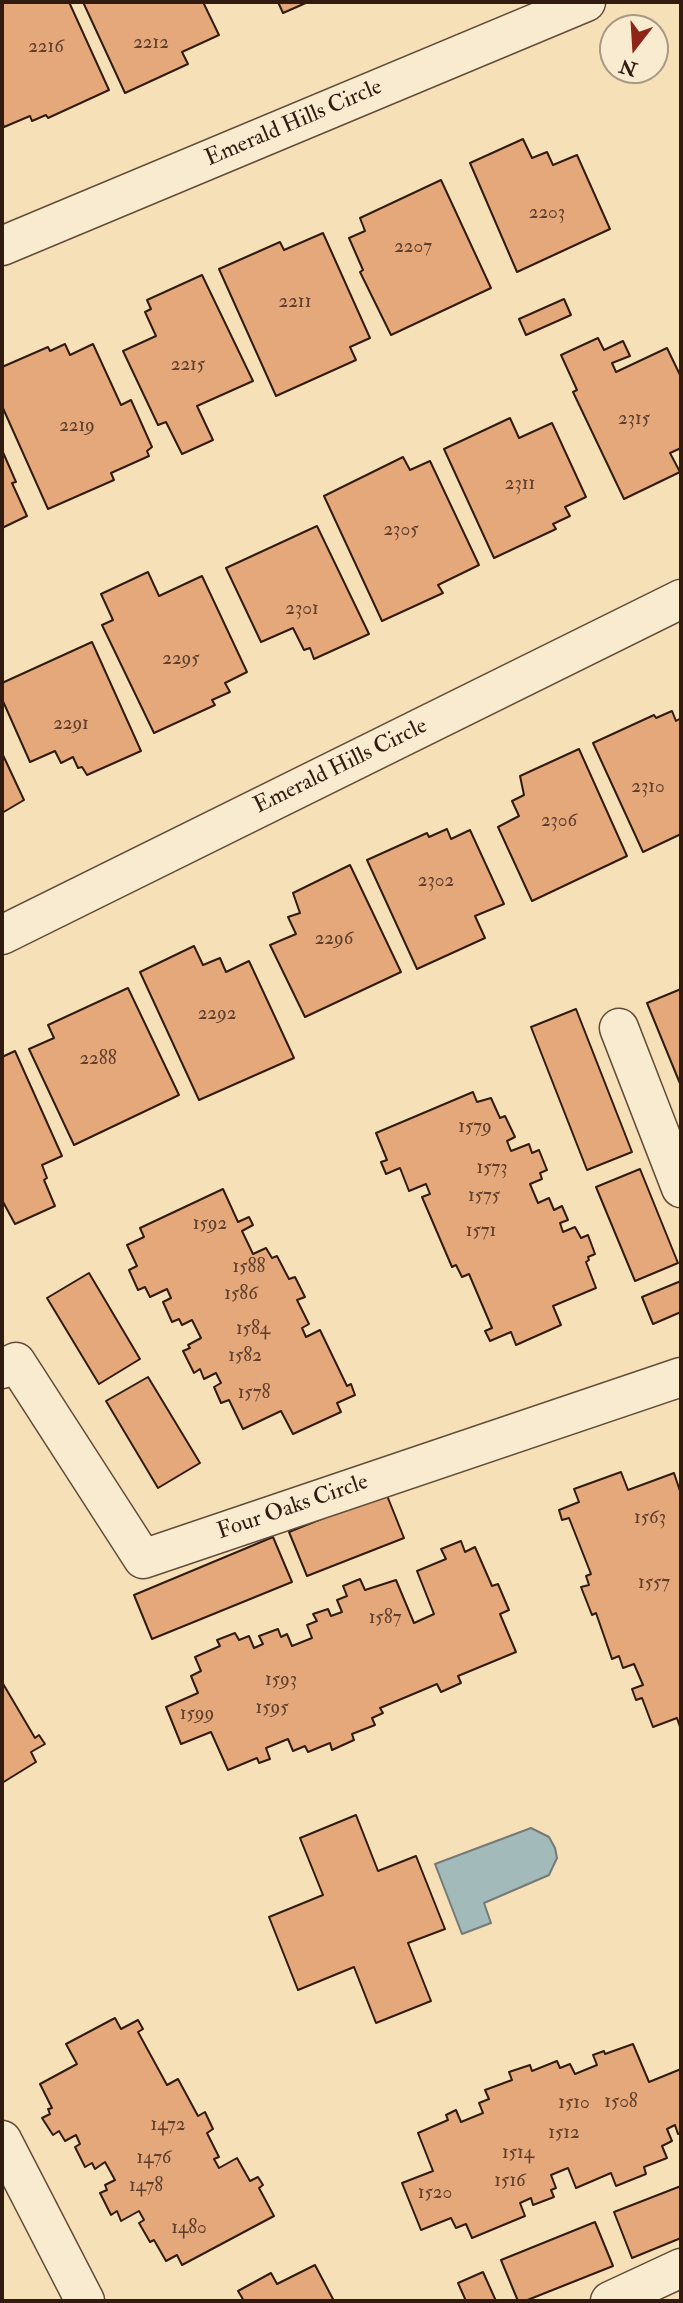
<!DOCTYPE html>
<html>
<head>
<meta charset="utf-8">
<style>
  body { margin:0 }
  #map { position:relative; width:683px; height:2303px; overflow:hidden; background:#f6e0b7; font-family:"IM FELL Double Pica",serif }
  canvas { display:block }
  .frame { position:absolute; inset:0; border:4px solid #311b11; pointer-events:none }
  .north { position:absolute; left:599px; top:14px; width:70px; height:70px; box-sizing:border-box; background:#f9ebd0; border:2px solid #a99884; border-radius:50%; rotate:197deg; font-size:19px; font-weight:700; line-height:28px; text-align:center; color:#311b11 }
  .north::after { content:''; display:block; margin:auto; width:24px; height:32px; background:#8f2418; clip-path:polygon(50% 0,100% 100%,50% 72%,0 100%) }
</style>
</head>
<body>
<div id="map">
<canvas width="683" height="2303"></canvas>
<div class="frame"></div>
<div class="north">N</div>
</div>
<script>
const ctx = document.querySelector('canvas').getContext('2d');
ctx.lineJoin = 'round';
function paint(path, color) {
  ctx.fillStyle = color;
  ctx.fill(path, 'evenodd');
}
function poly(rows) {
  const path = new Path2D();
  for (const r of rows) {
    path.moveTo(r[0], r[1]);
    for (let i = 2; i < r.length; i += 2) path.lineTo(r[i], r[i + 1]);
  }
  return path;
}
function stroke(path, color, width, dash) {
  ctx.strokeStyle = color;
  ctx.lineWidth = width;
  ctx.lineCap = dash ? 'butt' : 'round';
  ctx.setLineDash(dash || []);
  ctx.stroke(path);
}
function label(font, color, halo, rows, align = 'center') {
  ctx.font = font + ' "IM FELL Double Pica",serif';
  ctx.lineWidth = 7;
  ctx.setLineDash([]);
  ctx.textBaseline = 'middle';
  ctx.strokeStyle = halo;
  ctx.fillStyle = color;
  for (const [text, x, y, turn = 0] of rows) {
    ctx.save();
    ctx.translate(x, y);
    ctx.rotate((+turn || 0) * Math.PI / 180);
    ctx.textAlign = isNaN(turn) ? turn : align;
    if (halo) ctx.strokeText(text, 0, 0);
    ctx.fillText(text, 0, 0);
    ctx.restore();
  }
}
const water = poly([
  [531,1828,549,1837,555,1848,557,1858,549,1875,484,1903,491,1923,462,1934,435,1864,531,1828]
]);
paint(water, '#a3babb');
stroke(water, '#757a77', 2);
const building = poly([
  [2,2,69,2,109,90,48,118,46,115,32,121,30,116,4,127,2,121,2,2],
  [83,2,203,2,219,35,182,52,188,64,125,93,83,2],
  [278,2,308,2,283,13,278,2],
  [523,139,532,158,547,152,553,165,577,155,610,229,517,272,470,163,523,139],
  [441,180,491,288,391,335,360,272,363,270,349,238,365,231,360,218,441,180],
  [323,233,370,338,350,347,356,360,276,396,219,269,280,242,284,250,323,233],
  [202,275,253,381,197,406,213,440,182,454,166,422,158,425,123,351,156,336,145,312,151,309,147,300,202,275],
  [564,299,571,315,526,335,519,319,564,299],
  [598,338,604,350,623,341,630,356,612,363,616,372,667,348,681,377,681,448,670,453,680,472,624,499,573,392,577,390,561,355,598,338],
  [65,344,70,355,93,344,121,405,131,400,152,447,147,451,149,456,111,473,114,480,48,509,2,406,2,367,48,347,50,351,65,344],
  [510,418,519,438,552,423,586,497,565,507,570,516,553,524,556,529,494,558,444,449,510,418],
  [2,450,16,482,12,483,27,516,2,528,2,450],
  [403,457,410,470,430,461,479,565,438,585,443,593,382,621,324,496,403,457],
  [317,526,369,634,314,659,310,648,304,650,293,628,261,642,226,568,317,526],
  [148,572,159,596,202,576,247,672,225,683,230,692,212,700,215,705,154,733,102,625,113,620,101,594,148,572],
  [92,642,141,751,87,775,82,767,78,768,73,757,61,763,55,751,30,762,2,699,2,683,92,642],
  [672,711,676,721,681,718,681,834,643,852,593,743,654,715,656,718,672,711],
  [579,749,627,856,532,901,498,827,519,816,512,801,524,795,520,776,579,749],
  [2,753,24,800,2,813,2,753],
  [447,829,451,839,470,830,504,904,475,916,485,938,417,969,367,860,427,833,429,837,447,829],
  [350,865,401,972,305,1017,270,945,296,934,288,917,300,913,293,893,350,865],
  [194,946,203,965,220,958,226,972,249,961,294,1058,199,1100,140,972,194,946],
  [128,988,179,1095,74,1145,29,1049,54,1038,48,1025,128,988],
  [681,989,681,1086,647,1003,681,989],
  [576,1009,632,1152,587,1170,531,1027,576,1009],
  [15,1051,62,1156,42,1165,47,1178,44,1180,55,1206,15,1224,2,1200,2,1057,15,1051],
  [473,1092,477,1102,491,1098,500,1118,505,1116,515,1137,507,1141,511,1151,529,1144,532,1153,539,1150,547,1170,540,1173,542,1179,530,1184,538,1203,549,1198,554,1210,562,1206,568,1220,560,1223,563,1232,575,1227,581,1238,588,1235,595,1254,588,1257,589,1260,586,1262,596,1288,553,1306,561,1325,516,1345,511,1332,490,1341,485,1331,492,1328,469,1274,462,1277,456,1265,452,1267,422,1197,430,1194,426,1184,409,1191,400,1168,386,1174,381,1162,387,1160,376,1133,473,1092],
  [640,1169,678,1263,635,1281,596,1187,640,1169],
  [223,1189,238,1222,249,1217,253,1225,242,1231,253,1254,266,1248,272,1258,277,1256,289,1279,295,1277,305,1297,297,1300,309,1324,302,1328,306,1337,320,1330,347,1386,351,1384,355,1395,337,1403,341,1412,293,1434,281,1411,243,1429,229,1400,221,1403,214,1387,221,1383,216,1373,204,1379,200,1369,194,1373,183,1351,190,1348,188,1345,201,1338,192,1320,182,1325,179,1319,172,1322,163,1302,171,1298,167,1289,150,1297,145,1287,138,1290,129,1270,137,1266,127,1245,144,1237,140,1228,223,1189],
  [89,1273,140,1359,99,1384,47,1298,89,1273],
  [681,1281,681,1312,653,1324,642,1297,681,1281],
  [148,1377,200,1463,158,1488,106,1401,148,1377],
  [621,1472,628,1490,674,1473,681,1494,681,1730,677,1718,653,1727,642,1698,636,1700,632,1689,643,1685,634,1664,623,1668,619,1656,612,1659,596,1613,592,1615,581,1587,589,1585,586,1576,591,1574,569,1518,562,1520,559,1510,579,1502,574,1489,621,1472],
  [386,1493,404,1538,307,1576,289,1532,386,1493],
  [273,1537,292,1582,152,1639,134,1595,273,1537],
  [461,1541,465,1552,475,1547,492,1586,498,1584,509,1610,500,1614,516,1652,458,1676,461,1683,441,1692,437,1684,380,1708,383,1713,372,1718,375,1725,352,1734,354,1740,332,1750,330,1743,308,1752,305,1746,293,1751,288,1739,266,1748,270,1759,259,1763,257,1758,228,1770,211,1732,181,1744,166,1707,198,1693,191,1676,201,1671,195,1657,220,1646,217,1640,235,1633,239,1640,249,1636,254,1648,263,1644,259,1636,278,1629,281,1637,287,1634,292,1646,312,1638,307,1625,317,1621,313,1614,328,1609,331,1616,342,1612,337,1600,347,1596,343,1586,360,1579,365,1590,396,1580,414,1623,434,1614,417,1571,446,1559,441,1549,461,1541],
  [2,1682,35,1738,39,1735,45,1744,31,1752,36,1762,2,1783,2,1682],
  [356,1815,378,1871,416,1856,445,1929,408,1943,431,2001,376,2023,354,1967,298,1990,269,1917,323,1895,300,1838,356,1815],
  [115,2018,121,2029,138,2020,143,2029,138,2032,167,2085,178,2079,198,2116,205,2112,213,2129,207,2133,219,2157,214,2159,219,2168,237,2158,250,2181,258,2177,263,2185,259,2188,274,2216,182,2265,177,2255,166,2261,154,2240,150,2242,139,2223,144,2220,139,2211,121,2221,117,2211,111,2215,100,2193,107,2190,105,2185,115,2180,105,2162,95,2169,92,2163,85,2167,75,2147,80,2144,76,2135,65,2141,59,2131,53,2135,42,2118,50,2114,48,2109,52,2108,40,2084,77,2064,66,2044,115,2018],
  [633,2044,649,2082,681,2069,681,2133,678,2134,675,2125,667,2129,672,2141,662,2146,667,2158,644,2167,646,2174,616,2186,611,2173,576,2188,568,2168,551,2175,556,2188,551,2190,554,2197,533,2205,531,2198,520,2203,525,2216,472,2238,466,2224,456,2228,451,2218,421,2230,402,2183,433,2171,418,2133,448,2120,446,2115,456,2110,461,2122,483,2113,479,2103,489,2099,485,2090,512,2080,509,2072,530,2065,532,2071,557,2061,560,2068,570,2064,575,2074,597,2065,593,2055,604,2051,605,2054,633,2044],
  [681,2186,681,2238,632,2258,614,2212,681,2186],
  [595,2222,613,2266,525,2301,518,2301,501,2260,595,2222],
  [315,2265,334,2301,244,2301,238,2291,271,2273,277,2284,315,2265],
  [483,2272,496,2301,466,2301,458,2283,483,2272]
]);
paint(building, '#e5a87b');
stroke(building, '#311b11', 2);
const minor = poly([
  [2,246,586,2],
  [2,935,681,599],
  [619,1028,681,1188],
  [2,1369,16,1362,143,1559,681,1377],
  [2,2140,85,2301],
  [610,2301,681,2268]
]);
stroke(minor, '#624c3a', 41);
stroke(minor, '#f9ebd0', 38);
label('19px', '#5e3e2c', null, [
  ["2212",151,44],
  ["2216",46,48],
  ["2203",547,214],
  ["2207",413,248],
  ["2211",295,303],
  ["2215",188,366],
  ["2315",634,420],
  ["2219",77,427],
  ["2311",520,485],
  ["2305",401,531],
  ["2301",302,610],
  ["2295",181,660],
  ["2291",71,725],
  ["2310",648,788],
  ["2306",559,822],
  ["2302",436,882],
  ["2296",334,940],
  ["2292",217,1015],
  ["2288",98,1060],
  ["1579",475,1128],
  ["1573",492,1169],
  ["1575",484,1197],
  ["1592",210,1225],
  ["1571",481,1232],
  ["1588",249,1268],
  ["1586",241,1295],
  ["1584",253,1330],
  ["1582",245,1357],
  ["1578",254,1394],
  ["1563",650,1519],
  ["1557",654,1584],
  ["1587",385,1619],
  ["1593",281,1681],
  ["1595",272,1709],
  ["1599",197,1715],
  ["1508",621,2103],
  ["1510",574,2104],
  ["1472",168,2126],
  ["1512",564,2134],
  ["1514",518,2154],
  ["1476",154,2159],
  ["1516",510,2182],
  ["1478",146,2187],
  ["1520",435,2194],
  ["1480",189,2229]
]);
label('23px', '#311b11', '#f9ebd0', [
  ["Emerald Hills Circle",294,124,-23],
  ["Emerald Hills Circle",341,767,-26],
  ["Four Oaks Circle",293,1508,-19]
]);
</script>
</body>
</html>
